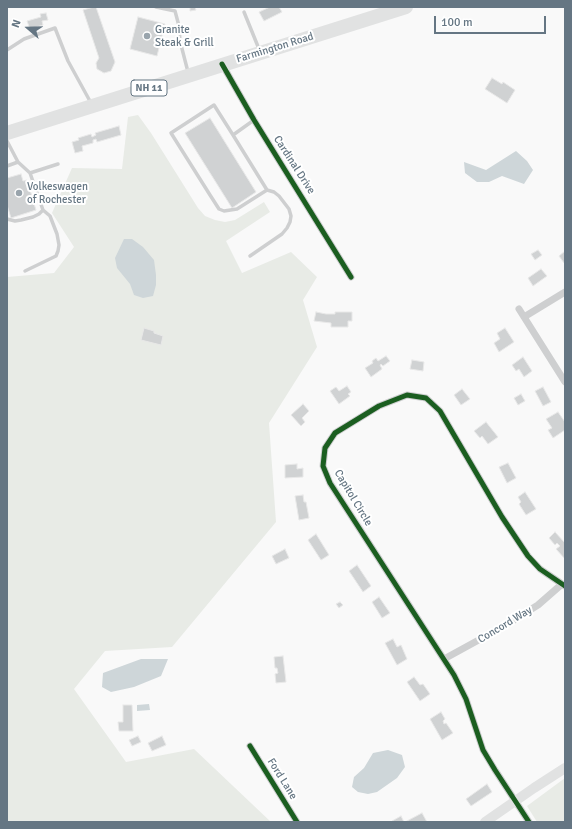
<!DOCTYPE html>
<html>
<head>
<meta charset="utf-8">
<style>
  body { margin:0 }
  #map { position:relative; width:572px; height:829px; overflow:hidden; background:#f9f9f9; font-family:Signika,sans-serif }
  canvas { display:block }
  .frame { position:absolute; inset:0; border:8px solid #657683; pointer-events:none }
  .north { position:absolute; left:8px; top:8px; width:40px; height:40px; -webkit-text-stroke:3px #fff; paint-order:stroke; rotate:290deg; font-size:11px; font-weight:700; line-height:16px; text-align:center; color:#657683 }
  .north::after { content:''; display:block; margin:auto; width:14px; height:18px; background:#657683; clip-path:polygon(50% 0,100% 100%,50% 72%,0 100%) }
  .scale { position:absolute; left:434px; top:16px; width:112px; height:18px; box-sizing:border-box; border:2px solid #657683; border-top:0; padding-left:5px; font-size:12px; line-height:14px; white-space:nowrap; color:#657683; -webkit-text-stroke:3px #fff; paint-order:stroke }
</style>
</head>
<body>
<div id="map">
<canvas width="572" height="829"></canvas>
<div class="frame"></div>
<div class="north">N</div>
<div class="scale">100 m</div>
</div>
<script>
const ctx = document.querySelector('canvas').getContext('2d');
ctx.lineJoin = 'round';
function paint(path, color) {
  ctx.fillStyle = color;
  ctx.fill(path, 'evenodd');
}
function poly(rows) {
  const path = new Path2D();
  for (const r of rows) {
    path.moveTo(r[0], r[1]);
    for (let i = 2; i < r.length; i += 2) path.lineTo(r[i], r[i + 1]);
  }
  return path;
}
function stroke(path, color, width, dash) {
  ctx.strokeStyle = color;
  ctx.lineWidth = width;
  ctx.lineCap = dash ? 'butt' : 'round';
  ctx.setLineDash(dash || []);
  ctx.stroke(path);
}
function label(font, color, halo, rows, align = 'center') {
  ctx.font = font + ' Signika,sans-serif';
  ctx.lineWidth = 4;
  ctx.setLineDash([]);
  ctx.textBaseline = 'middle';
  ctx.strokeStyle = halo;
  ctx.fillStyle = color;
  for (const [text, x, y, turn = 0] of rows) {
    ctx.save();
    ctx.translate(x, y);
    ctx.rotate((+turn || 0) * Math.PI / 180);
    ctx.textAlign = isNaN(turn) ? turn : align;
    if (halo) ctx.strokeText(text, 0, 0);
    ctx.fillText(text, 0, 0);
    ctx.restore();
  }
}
paint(poly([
  [138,115,151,133,198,208,205,216,215,220,225,222,235,220,264,202,270,212,226,241,242,273,291,252,317,277,303,300,317,347,269,423,276,522,172,647,105,651,74,689,126,762,194,749,271,822,7,822,7,277,54,273,74,247,52,213,72,168,122,169,128,117],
  [565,778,565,822,537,822,527,806]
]), '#e8ebe6');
paint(poly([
  [516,151,527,161,533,170,524,184,502,176,489,182,477,182,465,173,464,162,486,170],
  [124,239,132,239,143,247,154,260,156,275,156,285,153,296,143,298,134,295,130,284,117,268,115,258],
  [141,659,168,659,161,676,134,687,111,692,102,687,103,673],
  [149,704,150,710,137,711,137,705],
  [388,750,402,755,405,767,397,778,377,792,368,794,358,792,352,787,354,777,364,768,373,753]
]), '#ced6d9');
const building = poly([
  [94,7,96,7,115,62,111,71,104,73,97,69,96,63,99,58,83,10,94,7],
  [190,7,195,7,196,10,190,11,190,7],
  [270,7,279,7,282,12,264,21,259,12,270,7],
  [46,13,48,20,42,21,43,25,30,29,27,21,41,17,40,14,46,13],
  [138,17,165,24,157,56,130,49,138,17],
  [492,78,502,84,503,82,515,90,507,103,485,89,492,78],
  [210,118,256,192,232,208,185,133,210,118],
  [119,126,121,135,97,142,96,139,93,140,93,143,82,146,83,151,75,153,72,142,79,140,78,138,91,134,92,137,96,135,95,133,119,126],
  [21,174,23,181,27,180,36,210,11,218,7,205,7,178,21,174],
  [538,250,542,255,535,260,531,254,538,250],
  [565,251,565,262,564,263,559,256,565,251],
  [541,269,547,276,533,286,528,278,541,269],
  [316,312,326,314,335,314,335,312,352,312,352,321,348,321,348,327,331,327,331,323,314,321,316,312],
  [144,328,154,331,154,333,163,336,161,345,141,340,144,328],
  [505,328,514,342,499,352,494,343,500,339,497,333,505,328],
  [386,356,390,361,383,366,381,364,380,365,382,369,371,377,365,368,373,363,372,361,376,358,378,361,386,356],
  [523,357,532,371,524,377,519,369,516,371,512,365,523,357],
  [412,360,424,362,423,371,410,369,412,360],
  [347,386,351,392,348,394,350,396,339,404,330,391,336,387,339,391,347,386],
  [543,387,551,402,543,406,535,391,543,387],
  [462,389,470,399,461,405,454,395,462,389],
  [521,394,525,401,518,405,514,398,521,394],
  [303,404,309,411,302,418,305,422,301,426,291,415,303,404],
  [558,412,565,422,565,430,553,438,548,430,552,428,546,419,558,412],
  [486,422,498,437,488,444,482,436,480,438,474,431,486,422],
  [508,463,516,478,507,483,499,467,508,463],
  [297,464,297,469,303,468,303,477,285,478,285,465,297,464],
  [525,492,536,509,526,515,519,504,521,502,518,497,525,492],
  [303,495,304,502,306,502,309,518,299,520,295,496,303,495],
  [555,532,565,543,565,559,556,549,560,546,557,543,555,545,549,538,555,532],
  [316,534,329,555,321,560,308,540,316,534],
  [285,549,289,558,276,564,272,556,285,549],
  [357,565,371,586,363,592,349,571,357,565],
  [379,597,390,613,382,618,372,602,379,597],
  [340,602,343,605,339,608,336,604,340,602],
  [393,639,397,647,401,645,407,659,397,665,385,643,393,639],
  [283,656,286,682,276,683,275,674,278,673,277,668,275,668,274,657,283,656],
  [414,677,420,685,423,684,430,694,420,701,407,682,414,677],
  [123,705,132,705,133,731,119,731,118,722,123,722,123,705],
  [441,712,445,719,443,721,444,724,446,723,453,733,442,740,430,719,441,712],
  [138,736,141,742,132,746,129,740,138,736],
  [162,736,166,745,152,751,148,743,162,736],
  [487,784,492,792,471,806,466,799,487,784],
  [422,813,427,822,405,822,422,813],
  [401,816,404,822,393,822,392,821,401,816]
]);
paint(building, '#d0d2d3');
stroke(building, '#e8e8e8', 1);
stroke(poly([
  [156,7,175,11,179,26,180,41,188,72],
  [244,12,259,49],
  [7,50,24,39,55,28,68,61,91,103],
  [233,135,214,105,171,133,210,195,219,209,224,211,237,209,267,190,233,135,254,120],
  [7,141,18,162,30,173,43,210,39,214,33,217,21,220,15,221,7,219],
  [7,166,18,162],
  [30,173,58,164],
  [250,256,282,234,287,228,290,222,291,216,289,209,279,196,274,192,267,190],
  [25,271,56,256,58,251,59,245,57,234,50,216,43,210]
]), '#cecfd0', 3.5);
stroke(poly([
  [222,64,254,120,351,277],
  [519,309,565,382],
  [524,317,565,292],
  [444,659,506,625,538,605,562,584],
  [250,746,297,822],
  [529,822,495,770,483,750,466,699,454,675,330,483,323,466,325,448,335,433,379,406,407,395,426,398,440,411,502,517,528,556,540,569,565,586]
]), '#cecfd0', 7);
stroke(poly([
  [485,822,534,788,565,768]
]), '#e1e2e2', 10);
stroke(poly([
  [7,133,406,7]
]), '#e1e2e2', 14);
stroke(poly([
  [222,64,254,120,351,277],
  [250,746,297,822],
  [529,822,495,770,483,750,466,699,454,675,330,483,323,466,325,448,335,433,379,406,407,395,426,398,440,411,502,517,528,556,540,569,565,586]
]), '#1b5e20', 5);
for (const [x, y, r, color] of [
  [147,36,4,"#99a4ac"],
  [19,193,4,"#99a4ac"]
]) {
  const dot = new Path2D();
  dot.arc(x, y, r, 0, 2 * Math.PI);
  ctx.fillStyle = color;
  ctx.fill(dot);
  stroke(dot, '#fff', 1.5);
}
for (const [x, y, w] of [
  [149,88,36]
]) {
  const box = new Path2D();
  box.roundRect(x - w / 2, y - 8, w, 16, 3);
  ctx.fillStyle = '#fff';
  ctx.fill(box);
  stroke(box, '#657683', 1);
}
label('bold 10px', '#657683', null, [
  ["NH 11",149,88]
]);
label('11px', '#657683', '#fff', [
  ["Granite",155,30],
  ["Steak & Grill",155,43],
  ["Volkeswagen",27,187],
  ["of Rochester",27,200]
], 'left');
label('11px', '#657683', '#fff', [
  ["Farmington Road",275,48,-17],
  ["Cardinal Drive",294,165,57],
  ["Capitol Circle",353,498,59],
  ["Concord Way",505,625,-31],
  ["Ford Lane",282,779,58]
]);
</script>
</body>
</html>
